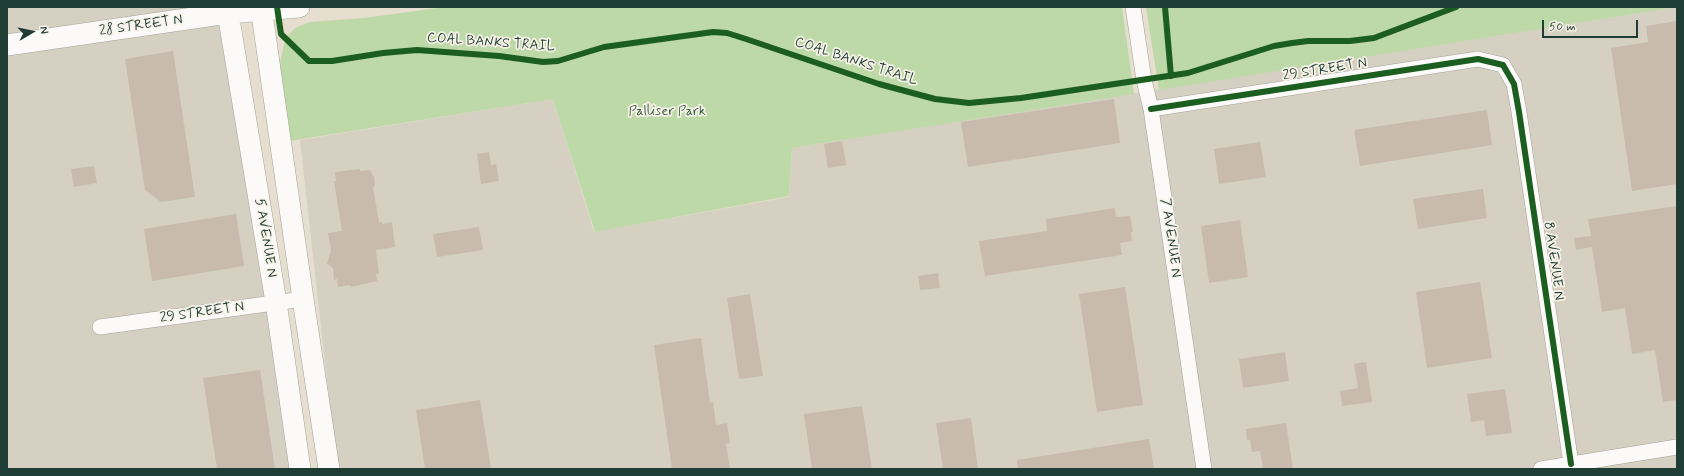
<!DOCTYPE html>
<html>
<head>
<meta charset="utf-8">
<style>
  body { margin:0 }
  #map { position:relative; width:1684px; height:476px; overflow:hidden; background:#e6dece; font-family:Mynerve,sans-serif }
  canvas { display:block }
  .frame { position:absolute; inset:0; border:8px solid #1f3d34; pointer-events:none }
  .north { position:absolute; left:12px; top:12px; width:40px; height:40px; -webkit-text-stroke:3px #f7f3e8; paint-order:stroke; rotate:81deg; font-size:11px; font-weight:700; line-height:16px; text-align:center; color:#1f3d34 }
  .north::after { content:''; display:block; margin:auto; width:14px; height:18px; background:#1f3d34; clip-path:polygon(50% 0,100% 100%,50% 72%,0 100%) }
  .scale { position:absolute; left:1542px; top:20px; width:96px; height:18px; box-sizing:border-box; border:2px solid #1f3d34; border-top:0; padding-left:5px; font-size:12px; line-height:14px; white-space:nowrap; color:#1f3d34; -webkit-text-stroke:3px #f7f3e8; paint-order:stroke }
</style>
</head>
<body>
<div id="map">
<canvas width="1684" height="476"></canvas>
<div class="frame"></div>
<div class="north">N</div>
<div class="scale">50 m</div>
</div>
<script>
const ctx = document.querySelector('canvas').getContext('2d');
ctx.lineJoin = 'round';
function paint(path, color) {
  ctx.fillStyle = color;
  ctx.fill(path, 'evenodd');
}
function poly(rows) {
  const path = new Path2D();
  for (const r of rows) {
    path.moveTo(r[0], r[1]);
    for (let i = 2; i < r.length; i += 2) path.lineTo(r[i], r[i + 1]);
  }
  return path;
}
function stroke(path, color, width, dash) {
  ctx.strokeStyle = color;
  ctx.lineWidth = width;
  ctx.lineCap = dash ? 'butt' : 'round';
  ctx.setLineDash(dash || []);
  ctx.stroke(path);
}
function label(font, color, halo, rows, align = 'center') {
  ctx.font = font + ' Mynerve,sans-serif';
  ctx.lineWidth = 3.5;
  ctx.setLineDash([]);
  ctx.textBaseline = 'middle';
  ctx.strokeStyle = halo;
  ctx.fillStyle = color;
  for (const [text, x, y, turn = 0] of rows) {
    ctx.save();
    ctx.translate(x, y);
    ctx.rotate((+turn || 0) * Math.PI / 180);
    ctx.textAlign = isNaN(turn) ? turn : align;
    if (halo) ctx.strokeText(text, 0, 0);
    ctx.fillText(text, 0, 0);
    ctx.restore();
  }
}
paint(poly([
  [7,7,229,7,295,469,7,469],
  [1677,7,1677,469,337,469,300,140,553,99,594,232,789,197,792,148]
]), '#d6d0c2');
paint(poly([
  [445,7,1122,7,1134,94,792,148,789,196,595,232,553,99,289,141,279,68,284,44,290,33,295,28,310,22,364,18],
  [1146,7,1677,7,1159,90]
]), '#bdd9a7');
paint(poly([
  [1677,21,1677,184,1632,191,1611,48,1648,42,1646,26],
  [173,51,195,197,161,202,145,190,125,59],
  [1114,99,1120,143,968,167,961,122],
  [1487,110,1492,145,1360,166,1354,130],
  [842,141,846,165,828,168,824,144],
  [1260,142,1266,177,1219,184,1214,149],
  [489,152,491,165,496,164,499,181,481,184,477,154],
  [94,166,97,183,74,187,71,169],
  [360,169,360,171,370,170,374,177,375,186,373,187,379,222,382,222,382,224,392,222,395,247,376,250,379,274,376,274,377,281,351,287,350,285,338,287,337,279,334,280,333,268,327,264,331,251,328,233,342,231,334,181,336,181,335,172],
  [1483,189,1487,218,1418,229,1413,199],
  [1677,206,1677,400,1663,402,1655,350,1632,354,1625,308,1602,312,1592,247,1576,250,1574,238,1591,236,1588,219],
  [1115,208,1116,217,1130,216,1133,232,1131,232,1132,241,1120,243,1122,255,985,276,979,241,1047,231,1046,219],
  [236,214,244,266,152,281,144,229],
  [1240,220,1248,277,1209,283,1201,226],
  [479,227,483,250,437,257,433,234],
  [938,273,940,288,920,290,918,276],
  [1480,282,1492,358,1427,368,1416,292],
  [1125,287,1143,405,1097,412,1079,294],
  [750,294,763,376,739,379,727,298],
  [701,338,710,403,713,402,716,425,727,423,730,443,726,444,730,469,672,469,654,345],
  [1285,352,1289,381,1243,388,1239,359],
  [1366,362,1372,402,1342,406,1340,391,1358,388,1354,364],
  [260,370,275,469,217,469,203,378],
  [1505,389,1512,433,1486,436,1484,420,1471,422,1467,394],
  [480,400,491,469,425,469,416,410],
  [862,406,872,469,812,469,804,414],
  [971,418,978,469,943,469,936,423],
  [1286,423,1293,469,1263,469,1260,451,1252,452,1250,440,1247,440,1246,429],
  [1149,439,1154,469,1018,469,1017,460]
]), '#c8bbae');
const street = poly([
  [1133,7,1144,80,1151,109,1204,469],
  [1151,109,1478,59,1503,65,1514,84,1519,112,1571,464],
  [100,327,303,299],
  [1541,469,1677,447]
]);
const secondary = poly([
  [227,7,276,302,300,469],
  [261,7,303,299,329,469],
  [7,45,228,13,299,7]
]);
stroke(street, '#a3a298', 16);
stroke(secondary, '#a3a298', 22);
stroke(street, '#fbfaf8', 15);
stroke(secondary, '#fbfaf8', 21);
stroke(poly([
  [277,7,281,34,309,61,332,61,383,53,417,50,499,56,543,62,558,61,604,47,713,32,727,33,746,39,879,84,935,99,969,103,1021,98,1188,73,1274,46,1292,43,1308,41,1350,41,1374,38,1456,7],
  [1165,7,1171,76],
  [1151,109,1478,59,1503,65,1514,84,1519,112,1571,464]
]), '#1b5e20', 6);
label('14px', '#1f3d34', '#f7f3e8', [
  ["28 STREET N",141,26,-8],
  ["COAL BANKS TRAIL",491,43,4],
  ["COAL BANKS TRAIL",856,62,18],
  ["29 STREET N",1325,70,-9],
  ["5 AVENUE N",265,238,81],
  ["7 AVENUE N",1170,238,82],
  ["8 AVENUE N",1553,261,82],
  ["29 STREET N",202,313,-8]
]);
label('14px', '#385b45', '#f7f3e8', [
  ["Palliser Park",667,112]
]);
</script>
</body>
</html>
